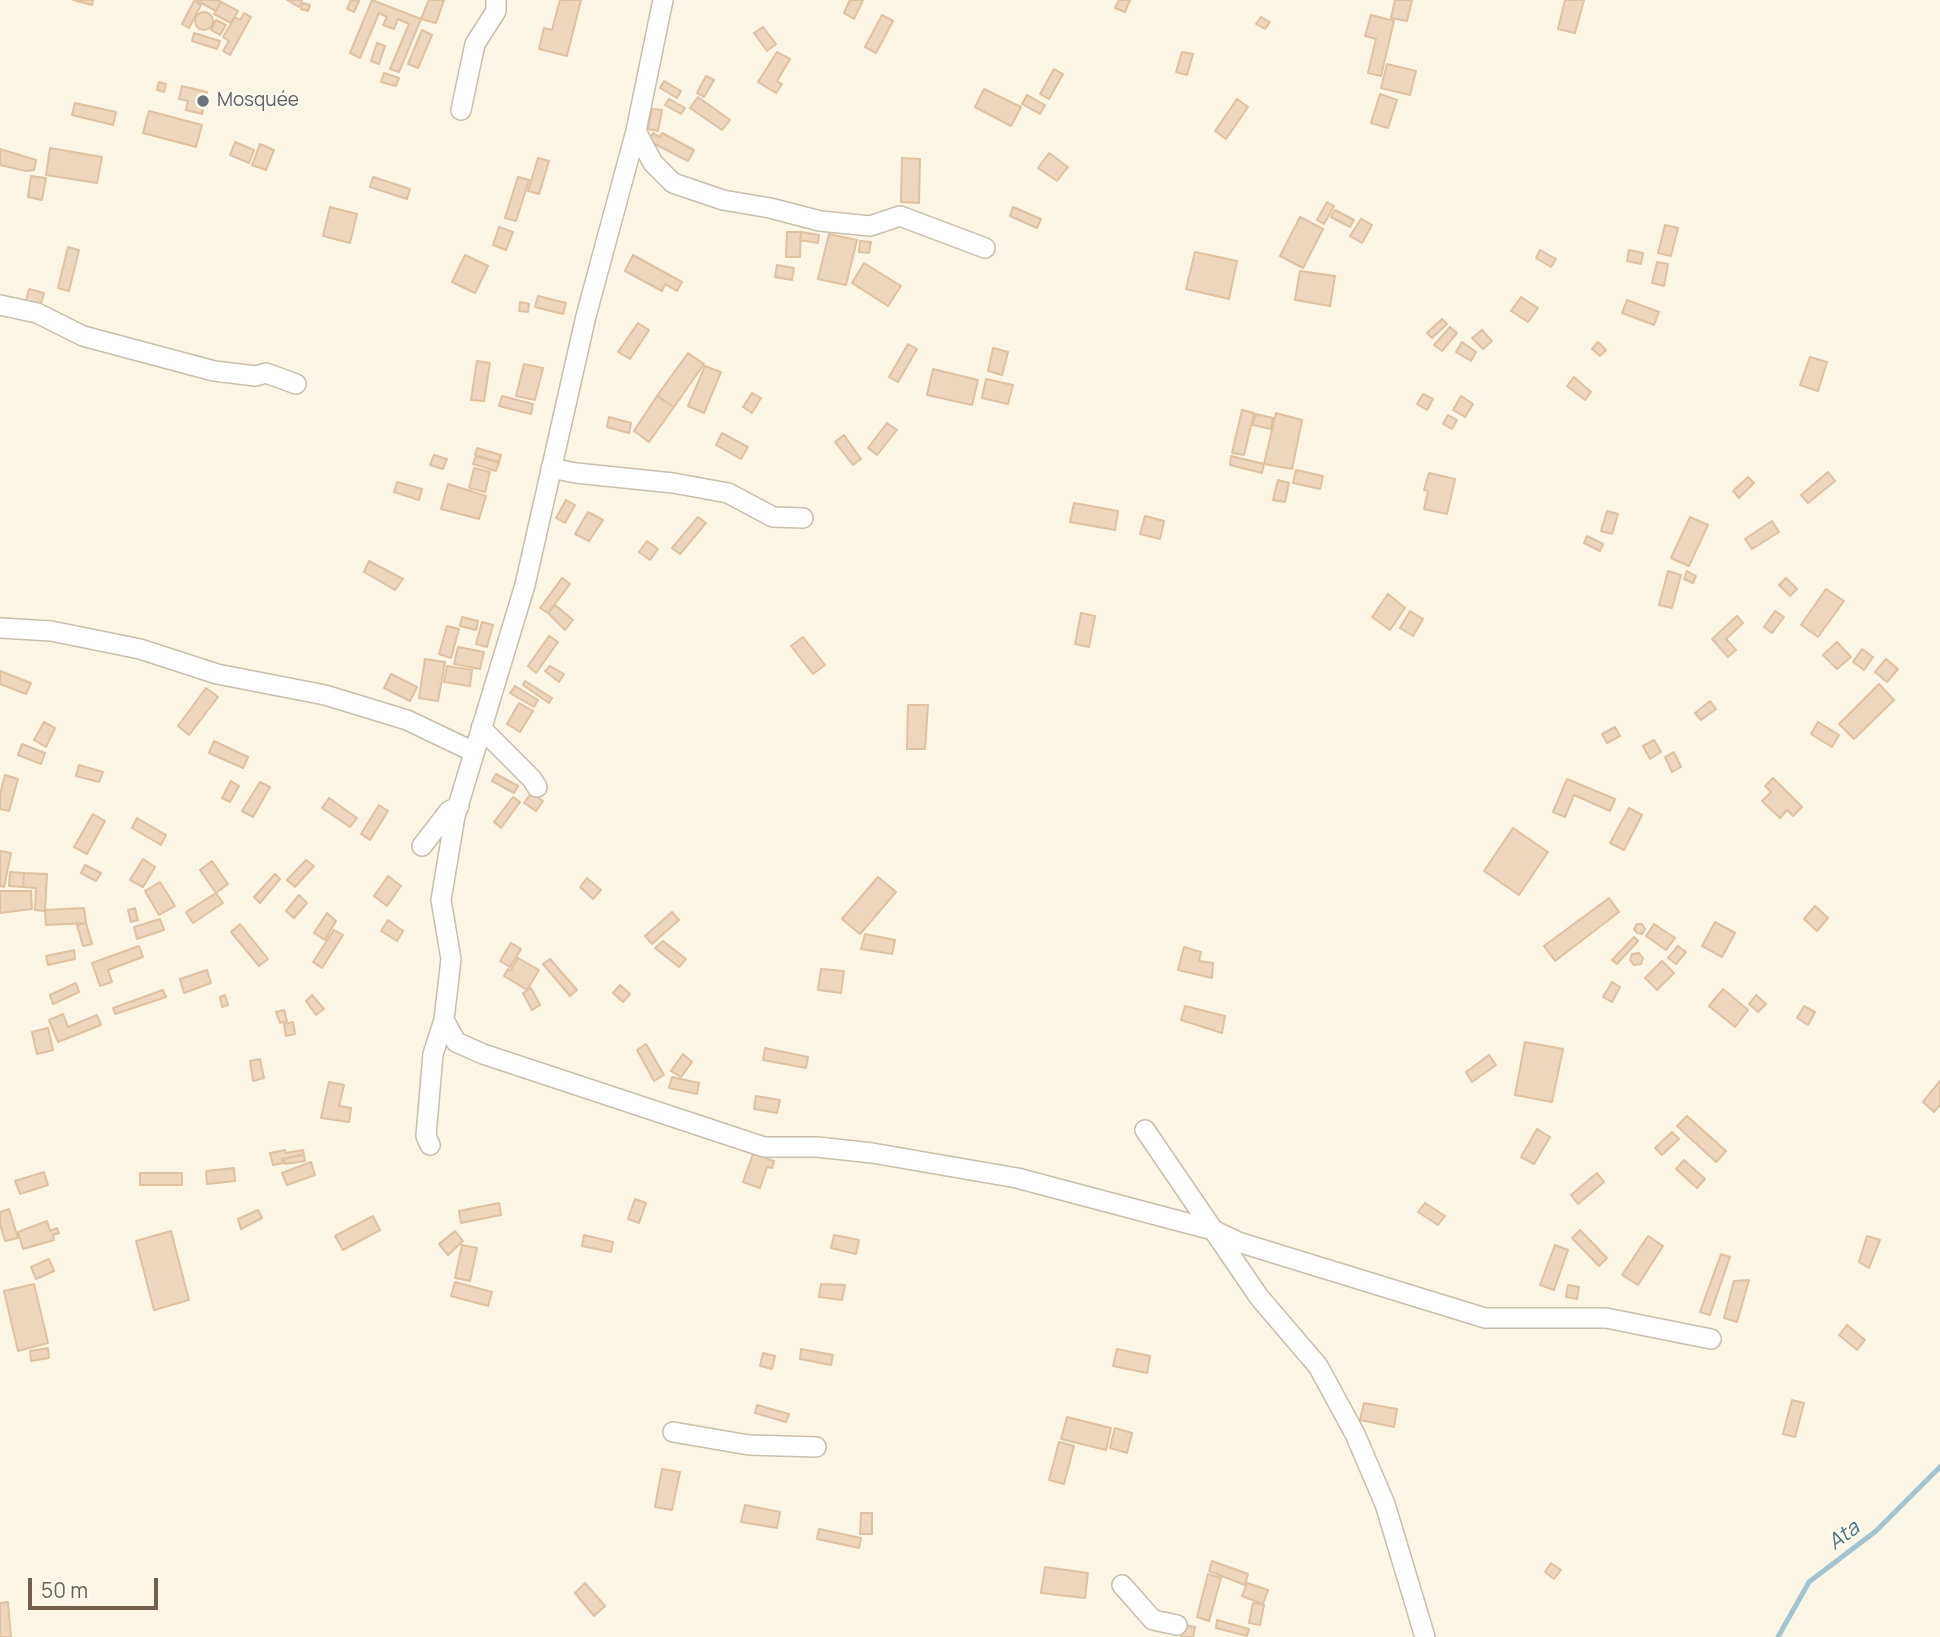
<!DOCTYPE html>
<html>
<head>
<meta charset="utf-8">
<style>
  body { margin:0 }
  #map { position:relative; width:1940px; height:1637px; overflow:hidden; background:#faf5e5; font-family:Manrope,sans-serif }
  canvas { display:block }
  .scale { position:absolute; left:28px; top:1578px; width:130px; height:32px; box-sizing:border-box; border:4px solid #705f4c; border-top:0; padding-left:9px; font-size:21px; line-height:24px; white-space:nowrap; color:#705f4c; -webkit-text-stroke:5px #fdf9eb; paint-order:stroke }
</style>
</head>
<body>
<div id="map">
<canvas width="1940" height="1637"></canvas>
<div class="scale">50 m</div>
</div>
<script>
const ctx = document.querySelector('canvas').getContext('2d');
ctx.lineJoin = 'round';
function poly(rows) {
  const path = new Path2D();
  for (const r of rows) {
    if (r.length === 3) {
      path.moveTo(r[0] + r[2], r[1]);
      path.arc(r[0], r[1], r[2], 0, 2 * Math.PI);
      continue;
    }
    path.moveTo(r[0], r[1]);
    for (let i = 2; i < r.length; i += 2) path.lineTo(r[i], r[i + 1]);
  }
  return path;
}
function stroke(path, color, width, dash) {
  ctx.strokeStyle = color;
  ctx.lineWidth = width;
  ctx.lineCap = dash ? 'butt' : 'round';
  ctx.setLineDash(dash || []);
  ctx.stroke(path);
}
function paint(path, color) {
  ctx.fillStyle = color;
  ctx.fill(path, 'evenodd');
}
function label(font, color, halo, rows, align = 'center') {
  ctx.font = font + ' Manrope,sans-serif';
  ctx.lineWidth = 5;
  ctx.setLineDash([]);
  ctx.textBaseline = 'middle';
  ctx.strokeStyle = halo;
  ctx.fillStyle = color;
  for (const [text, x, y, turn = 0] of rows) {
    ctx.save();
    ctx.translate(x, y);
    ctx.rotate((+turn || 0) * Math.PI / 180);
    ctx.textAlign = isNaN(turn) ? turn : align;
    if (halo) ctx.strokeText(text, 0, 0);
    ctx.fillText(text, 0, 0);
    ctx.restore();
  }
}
stroke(poly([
  [1778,1637,1809,1582,1876,1531,1940,1467]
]), '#a2c4d2', 5);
const building = poly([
  [73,0,93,0,92,5,73,0],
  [196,0,218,0,221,2,216,11,196,0],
  [287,0,302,0,299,7,287,0],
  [351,0,359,1,354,12,347,9,351,0],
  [372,0,421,19,399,72,390,69,409,24,398,19,394,29,383,25,387,17,379,13,360,58,350,53,372,0],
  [429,0,444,0,436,23,421,19,429,0],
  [560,0,581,0,567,56,539,49,544,28,552,30,560,0],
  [850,0,863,0,854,19,844,13,850,0],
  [1119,0,1130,0,1125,12,1115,8,1119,0],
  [1395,0,1412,0,1407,21,1391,18,1395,0],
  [1565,0,1584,0,1575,33,1558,29,1565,0],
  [194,1,201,5,189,28,182,24,194,1],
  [221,2,238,11,231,23,214,14,221,2],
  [303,3,310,5,308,11,301,9,303,3],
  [204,21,9],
  [244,13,251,17,230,55,223,51,229,41,223,37,235,17,240,20,244,13],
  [882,15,893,21,876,53,865,47,882,15],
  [1371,15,1394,21,1381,76,1368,73,1376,39,1365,36,1371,15],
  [1261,17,1270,22,1265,29,1256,24,1261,17],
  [216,20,226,25,220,35,211,30,216,20],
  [763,27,776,44,767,51,754,33,763,27],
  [422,30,432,35,418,68,408,64,422,30],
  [194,33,220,41,217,49,192,41,194,33],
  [377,43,385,46,379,64,371,61,377,43],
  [777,52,790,59,777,81,782,84,776,93,758,82,777,52],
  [1182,52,1193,54,1187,75,1176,72,1182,52],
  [1387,64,1416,71,1410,95,1381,88,1387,64],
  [1054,69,1063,74,1049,99,1040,94,1054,69],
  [384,73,399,78,396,86,381,82,384,73],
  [706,76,714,80,704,97,697,93,706,76],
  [664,81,681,91,677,98,660,88,664,81],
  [159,82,166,84,164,92,157,90,159,82],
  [182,86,207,92,202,114,186,110,188,101,179,99,182,86],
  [984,89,1021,107,1011,126,975,107,984,89],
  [1380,94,1397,100,1388,128,1371,123,1380,94],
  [1027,95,1045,105,1040,114,1022,104,1027,95],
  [698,97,730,120,722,130,690,108,698,97],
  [669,99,685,108,681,114,665,105,669,99],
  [1237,99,1248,107,1226,139,1215,131,1237,99],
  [75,103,116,112,113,125,72,115,75,103],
  [652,109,662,110,658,131,648,129,652,109],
  [149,111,202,125,196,147,143,133,149,111],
  [653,133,660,137,662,133,694,150,688,161,649,141,653,133],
  [235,142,254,150,249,163,230,155,235,142],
  [260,144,274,150,266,170,252,165,260,144],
  [50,148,102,157,97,183,46,175,50,148],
  [0,149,36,160,34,170,26,171,0,165,0,149],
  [1049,153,1068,167,1057,181,1038,168,1049,153],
  [538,158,549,161,539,194,528,191,538,158],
  [902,158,920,159,919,203,901,202,902,158],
  [31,176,46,178,42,200,28,197,31,176],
  [373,177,410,189,407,199,370,187,373,177],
  [518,177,529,180,516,221,505,218,518,177],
  [1327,202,1334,206,1324,224,1317,220,1327,202],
  [330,207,357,214,350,243,323,236,330,207],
  [1013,207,1041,219,1037,228,1010,216,1013,207],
  [1335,210,1354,220,1350,227,1331,217,1335,210],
  [1300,217,1323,229,1303,268,1280,256,1300,217],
  [1361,219,1372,225,1362,243,1350,236,1361,219],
  [1665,225,1678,228,1671,256,1658,253,1665,225],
  [499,227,513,232,506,250,493,245,499,227],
  [787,232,801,232,800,257,786,257,787,232],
  [801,232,819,235,818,243,800,240,801,232],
  [829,234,857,240,846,285,818,279,829,234],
  [860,241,871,242,869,253,859,252,860,241],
  [68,247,79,250,69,291,58,288,68,247],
  [1540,250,1556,259,1551,267,1536,258,1540,250],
  [1629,250,1643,253,1641,264,1627,261,1629,250],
  [1195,252,1237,261,1229,299,1186,289,1195,252],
  [465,255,488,266,475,293,452,282,465,255],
  [633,255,682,282,677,291,665,284,662,291,625,271,633,255],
  [1657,262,1668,264,1664,286,1652,283,1657,262],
  [864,263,901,286,888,306,852,283,864,263],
  [777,265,794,268,792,280,775,277,777,265],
  [1300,271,1335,276,1330,306,1295,300,1300,271],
  [29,289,44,293,41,304,26,301,29,289],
  [538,296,566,303,563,314,535,307,538,296],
  [1521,297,1538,308,1528,322,1511,311,1521,297],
  [1627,300,1659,312,1654,325,1622,313,1627,300],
  [520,302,529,304,528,312,519,311,520,302],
  [1442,319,1447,324,1432,338,1427,333,1442,319],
  [638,323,649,330,630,359,618,352,638,323],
  [1450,327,1457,333,1442,351,1434,345,1450,327],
  [1482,330,1492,341,1483,349,1472,338,1482,330],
  [1462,342,1476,352,1471,361,1456,352,1462,342],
  [1598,342,1606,350,1600,356,1592,349,1598,342],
  [908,344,917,349,898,382,889,377,908,344],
  [993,348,1008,352,1002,375,988,371,993,348],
  [688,353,704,364,674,407,657,396,688,353],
  [1810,357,1827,362,1818,391,1800,385,1810,357],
  [477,361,490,363,484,401,471,400,477,361],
  [524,364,543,368,535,400,516,396,524,364],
  [705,366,721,372,704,413,688,406,705,366],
  [933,369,978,380,972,405,927,395,933,369],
  [1574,377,1591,392,1585,400,1567,386,1574,377],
  [986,379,1013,385,1008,404,982,398,986,379],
  [752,393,761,398,752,413,743,407,752,393],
  [1423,394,1433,399,1427,410,1417,404,1423,394],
  [502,396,533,404,531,414,499,406,502,396],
  [657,396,674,407,649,442,634,431,657,396],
  [1461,396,1473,404,1465,417,1453,410,1461,396],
  [1242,410,1254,413,1244,455,1232,453,1242,410],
  [1276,413,1302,420,1292,469,1264,464,1276,413],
  [1256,414,1273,418,1271,429,1253,425,1256,414],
  [1448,415,1457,420,1452,429,1443,424,1448,415],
  [609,417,631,423,629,433,607,427,609,417],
  [887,423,897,430,877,455,868,448,887,423],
  [722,433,748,447,741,459,716,445,722,433],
  [844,435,861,459,853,465,835,442,844,435],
  [477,448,501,455,499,462,475,455,477,448],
  [434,455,447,459,443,469,430,465,434,455],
  [476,456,499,463,496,471,473,464,476,456],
  [1231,456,1264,464,1262,473,1230,465,1231,456],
  [474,468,490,472,485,492,469,488,474,468],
  [1296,470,1323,476,1320,489,1293,483,1296,470],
  [1828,472,1835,481,1808,503,1801,495,1828,472],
  [1429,473,1455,479,1447,514,1424,509,1428,491,1424,490,1429,473],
  [1748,477,1754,483,1739,498,1733,491,1748,477],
  [1278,480,1289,483,1285,502,1273,500,1278,480],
  [397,482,422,489,419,500,394,492,397,482],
  [448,484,486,496,479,519,441,509,448,484],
  [566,500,575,505,565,523,556,518,566,500],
  [1074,503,1118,511,1115,530,1070,522,1074,503],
  [1607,511,1618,514,1612,534,1601,531,1607,511],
  [588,512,603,520,589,541,575,534,588,512],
  [1145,516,1164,521,1160,539,1140,534,1145,516],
  [698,517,706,523,680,554,672,548,698,517],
  [1690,517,1708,525,1689,566,1671,558,1690,517],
  [1772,521,1779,532,1752,549,1745,539,1772,521],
  [1587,536,1603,544,1600,551,1584,543,1587,536],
  [647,541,658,549,650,560,639,552,647,541],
  [369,561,403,579,395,590,364,572,369,561],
  [1668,571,1681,575,1672,608,1659,605,1668,571],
  [1687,571,1696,576,1693,583,1684,579,1687,571],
  [562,578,570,584,548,613,540,608,562,578],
  [1786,578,1797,589,1790,596,1779,585,1786,578],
  [1826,589,1844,601,1818,637,1801,625,1826,589],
  [1388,594,1405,608,1390,630,1372,617,1388,594],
  [555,605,573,620,565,630,548,613,555,605],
  [1410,611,1423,619,1413,636,1400,628,1410,611],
  [1775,611,1784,617,1772,633,1764,627,1775,611],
  [1081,613,1095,616,1089,647,1075,644,1081,613],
  [1737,616,1743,623,1726,639,1736,650,1728,657,1712,639,1737,616],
  [462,617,478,621,476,630,460,626,462,617],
  [482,622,493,625,487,647,476,644,482,622],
  [447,626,459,629,451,658,439,654,447,626],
  [549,636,558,642,536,673,528,666,549,636],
  [803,637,825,665,813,674,791,646,803,637],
  [1837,642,1851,657,1837,669,1823,655,1837,642],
  [458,647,484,652,480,669,454,664,458,647],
  [1862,649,1873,657,1864,670,1853,662,1862,649],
  [425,659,445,662,438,701,419,698,425,659],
  [1886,659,1898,669,1887,682,1875,672,1886,659],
  [447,666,472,670,470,686,444,682,447,666],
  [550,666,564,674,559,682,545,671,550,666],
  [0,671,31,683,26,694,0,684,0,671],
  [391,674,417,687,410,701,384,688,391,674],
  [525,681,552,698,549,703,523,685,525,681],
  [1879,684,1894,700,1854,739,1839,724,1879,684],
  [515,686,538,700,534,707,510,693,515,686],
  [206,688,218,697,189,735,178,726,206,688],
  [1710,701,1716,709,1701,720,1695,713,1710,701],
  [519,703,533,711,520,732,507,724,519,703],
  [908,705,928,705,925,749,907,749,908,705],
  [44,722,55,728,46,747,34,740,44,722],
  [1818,722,1839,735,1832,747,1811,734,1818,722],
  [1615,727,1620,736,1607,743,1602,734,1615,727],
  [1654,740,1661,752,1650,759,1643,746,1654,740],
  [214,741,248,757,243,768,209,753,214,741],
  [22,744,45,753,41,764,18,755,22,744],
  [1674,752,1681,767,1672,772,1665,757,1674,752],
  [79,765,103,772,99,782,76,776,79,765],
  [496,774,518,786,514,793,492,781,496,774],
  [5,775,18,779,9,811,0,809,0,794,5,775],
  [1773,778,1802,807,1793,816,1787,810,1780,818,1762,801,1771,792,1765,786,1773,778],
  [1567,779,1615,799,1610,811,1574,795,1565,817,1553,812,1567,779],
  [231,781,239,786,230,802,222,798,231,781],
  [260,782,270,787,253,817,242,811,260,782],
  [531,793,543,801,536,811,524,803,531,793],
  [513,797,520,802,501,828,494,822,513,797],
  [329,798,357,818,350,827,322,808,329,798],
  [379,805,388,811,370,840,361,834,379,805],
  [1629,808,1642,815,1624,850,1610,843,1629,808],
  [93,814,105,821,87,854,74,847,93,814],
  [137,818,166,835,161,845,132,828,137,818],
  [1513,828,1548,852,1519,895,1484,871,1513,828],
  [0,851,11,853,4,887,0,886,0,851],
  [143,859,155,867,143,887,130,880,143,859],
  [306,860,314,866,295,887,287,880,306,860],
  [212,861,228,884,216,893,200,870,212,861],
  [85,865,101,873,96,881,81,873,85,865],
  [10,872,24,873,23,887,9,886,10,872],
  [24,873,47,874,45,911,35,910,36,888,23,887,24,873],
  [275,874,280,879,260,903,254,897,275,874],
  [388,876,401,886,387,906,374,896,388,876],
  [878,877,896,892,860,934,842,919,878,877],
  [587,878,601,890,593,899,580,887,587,878],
  [160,882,175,906,159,915,145,891,160,882],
  [0,891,31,891,32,909,0,913,0,891],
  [216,893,223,903,193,923,186,912,216,893],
  [299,895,307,903,294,918,286,911,299,895],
  [1609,898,1619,912,1555,961,1544,946,1609,898],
  [1815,906,1828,918,1817,931,1804,919,1815,906],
  [84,908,86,923,46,925,45,910,84,908],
  [135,908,138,920,131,922,128,910,135,908],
  [672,912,679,920,652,944,645,936,672,912],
  [327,913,336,921,325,940,314,933,327,913],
  [160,919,164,930,137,939,134,927,160,919],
  [388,920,403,931,397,941,381,931,388,920],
  [1715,922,1735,933,1722,957,1702,946,1715,922],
  [86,923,92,944,83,946,77,925,86,923],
  [240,924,268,959,259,966,231,932,240,924],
  [1637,924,1642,924,1645,929,1642,934,1637,933,1634,929,1637,924],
  [1654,924,1675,938,1666,950,1646,936,1654,924],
  [334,930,343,935,322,968,313,962,334,930],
  [865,934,895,940,892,954,861,949,865,934],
  [1634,937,1638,941,1617,964,1612,960,1634,937],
  [663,941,686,959,679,967,655,948,663,941],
  [511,943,521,949,510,967,500,961,511,943],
  [139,946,143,957,108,970,112,982,100,986,92,963,139,946],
  [1678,946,1686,952,1676,964,1668,958,1678,946],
  [1184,947,1201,952,1199,961,1213,963,1212,978,1178,970,1184,947],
  [74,950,75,959,48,965,46,956,74,950],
  [1639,953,1643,958,1641,964,1634,965,1630,960,1632,954,1639,953],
  [518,958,539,970,527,990,504,976,508,969,511,970,518,958],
  [550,959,577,990,570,996,543,964,550,959],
  [1662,961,1674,973,1657,990,1645,978,1662,961],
  [821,969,844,971,841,993,818,990,821,969],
  [207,970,211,983,184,993,180,979,207,970],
  [1612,982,1620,987,1612,1002,1603,997,1612,982],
  [76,983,79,992,53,1004,50,995,76,983],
  [620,985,630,994,623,1002,613,993,620,985],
  [531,988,540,1005,532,1010,523,993,531,988],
  [1723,989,1748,1010,1735,1027,1709,1006,1723,989],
  [163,990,166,997,115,1014,113,1008,163,990],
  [225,995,228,1005,222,1007,220,997,225,995],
  [312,995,324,1009,316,1015,306,1001,312,995],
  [1756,995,1766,1004,1758,1012,1749,1004,1756,995],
  [1185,1006,1225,1016,1222,1033,1181,1020,1185,1006],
  [1804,1006,1815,1012,1808,1025,1797,1018,1804,1006],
  [284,1010,287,1021,280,1023,276,1012,284,1010],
  [63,1014,68,1027,97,1015,101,1025,58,1042,49,1020,63,1014],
  [293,1022,295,1034,286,1036,284,1024,293,1022],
  [48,1028,53,1050,37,1054,32,1032,48,1028],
  [1525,1042,1563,1049,1552,1102,1515,1095,1525,1042],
  [646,1044,664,1075,654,1081,637,1050,646,1044],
  [765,1048,808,1057,806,1068,763,1060,765,1048],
  [683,1054,692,1062,681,1077,671,1071,683,1054],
  [1489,1055,1496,1065,1472,1082,1466,1072,1489,1055],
  [260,1059,264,1078,253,1081,250,1061,260,1059],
  [672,1077,699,1083,697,1094,669,1088,672,1077],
  [1940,1081,1940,1105,1934,1112,1923,1102,1940,1081],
  [329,1082,344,1085,339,1106,351,1108,349,1122,321,1118,329,1082],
  [756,1096,780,1100,777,1113,754,1109,756,1096],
  [1687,1116,1726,1151,1716,1162,1677,1126,1687,1116],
  [1537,1129,1550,1137,1534,1164,1521,1157,1537,1129],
  [1672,1132,1679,1139,1662,1155,1655,1148,1672,1132],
  [285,1150,286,1153,303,1150,304,1154,282,1159,283,1163,273,1165,270,1153,285,1150],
  [753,1154,774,1161,772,1168,767,1167,760,1188,743,1182,753,1154],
  [304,1155,305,1161,285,1164,284,1159,304,1155],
  [1684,1160,1705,1179,1697,1188,1676,1169,1684,1160],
  [311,1162,315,1175,287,1185,282,1173,311,1162],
  [234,1168,235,1181,207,1184,206,1171,234,1168],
  [44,1172,48,1185,20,1194,15,1181,44,1172],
  [140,1173,182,1173,182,1185,140,1185,140,1173],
  [1597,1173,1604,1182,1578,1204,1571,1195,1597,1173],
  [635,1199,646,1203,639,1223,628,1219,635,1199],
  [499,1203,501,1215,461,1223,459,1211,499,1203],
  [1425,1203,1445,1216,1438,1225,1418,1212,1425,1203],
  [9,1209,18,1238,5,1241,0,1224,0,1212,9,1209],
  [258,1210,262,1218,241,1229,238,1219,258,1210],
  [373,1216,380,1230,343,1250,335,1236,373,1216],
  [47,1221,50,1231,57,1228,59,1233,53,1235,54,1240,23,1249,18,1232,47,1221],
  [1580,1230,1607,1258,1599,1266,1572,1238,1580,1230],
  [171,1231,189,1300,154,1310,136,1241,171,1231],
  [455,1231,463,1241,448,1255,439,1244,455,1231],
  [584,1235,613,1242,611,1252,582,1246,584,1235],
  [834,1235,859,1240,856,1254,831,1248,834,1235],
  [1648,1236,1663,1246,1638,1285,1622,1275,1648,1236],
  [1867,1236,1880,1240,1869,1268,1859,1262,1867,1236],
  [462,1245,477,1248,470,1281,455,1278,462,1245],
  [1555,1245,1568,1250,1554,1290,1540,1285,1555,1245],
  [1721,1254,1730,1257,1710,1315,1700,1312,1721,1254],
  [49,1259,54,1271,36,1279,31,1267,49,1259],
  [1749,1280,1737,1322,1724,1318,1734,1281,1749,1280],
  [455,1282,492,1292,488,1306,451,1296,455,1282],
  [34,1284,48,1343,18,1351,4,1291,34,1284],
  [821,1284,845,1285,842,1300,819,1297,821,1284],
  [1568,1285,1579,1287,1577,1299,1566,1297,1568,1285],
  [1847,1325,1865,1340,1857,1350,1839,1335,1847,1325],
  [48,1348,49,1358,31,1361,30,1351,48,1348],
  [801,1349,833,1355,831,1365,800,1359,801,1349],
  [1117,1349,1150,1356,1147,1373,1113,1366,1117,1349],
  [763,1353,775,1356,772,1369,760,1366,763,1353],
  [1792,1400,1804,1403,1795,1437,1783,1434,1792,1400],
  [1364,1403,1397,1409,1394,1427,1360,1420,1364,1403],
  [757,1405,789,1414,786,1422,755,1413,757,1405],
  [1067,1417,1111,1428,1106,1450,1061,1439,1067,1417],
  [1115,1428,1132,1433,1127,1453,1110,1448,1115,1428],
  [1059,1442,1074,1446,1064,1484,1049,1480,1059,1442],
  [662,1469,680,1472,672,1510,655,1507,662,1469],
  [745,1505,780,1512,777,1528,741,1522,745,1505],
  [861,1513,872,1513,872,1534,860,1534,861,1513],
  [819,1529,861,1538,859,1548,817,1539,819,1529],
  [1212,1561,1248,1574,1245,1585,1209,1571,1212,1561],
  [1551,1563,1561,1570,1554,1579,1545,1572,1551,1563],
  [1045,1567,1088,1573,1085,1598,1041,1593,1045,1567],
  [1208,1574,1221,1578,1209,1621,1197,1617,1208,1574],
  [585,1583,605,1606,594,1616,575,1593,585,1583],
  [1247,1583,1268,1590,1263,1604,1242,1596,1247,1583],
  [8,1602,11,1637,0,1637,0,1603,8,1602],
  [1253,1603,1264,1605,1260,1625,1249,1623,1253,1603],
  [1217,1620,1249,1629,1247,1636,1216,1628,1217,1620],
  [1184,1625,1195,1627,1193,1637,1181,1637,1184,1625]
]);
paint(building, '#edd8bf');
stroke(building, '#dec2a1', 2);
const minor = poly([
  [461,110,475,44,496,11,496,0],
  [636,131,653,163,673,183,723,200,770,208,820,221,870,226,900,216,985,248],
  [0,305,37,313,83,336,214,371,256,376,266,373,296,384],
  [551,468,576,473,673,483,728,493,773,517,803,518],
  [0,628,51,631,140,649,217,674,325,695,407,720,474,752],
  [481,728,532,779,537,787],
  [422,846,449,811,459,806],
  [444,1020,456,1042,483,1054,764,1147,817,1147,872,1153,1017,1178,1213,1230,1238,1242,1485,1318,1606,1318,1711,1339],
  [1145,1130,1259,1297,1318,1366,1355,1434,1385,1504,1425,1637],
  [430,1145,426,1136,433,1054,444,1020,451,959,441,900,455,816,525,585,586,316,636,131,663,0],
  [673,1432,749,1445,816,1447],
  [1122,1585,1153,1620,1177,1625]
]);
stroke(minor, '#cabeac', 22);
stroke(minor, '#fff', 19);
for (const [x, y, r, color] of [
  [203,101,7,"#6b7280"]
]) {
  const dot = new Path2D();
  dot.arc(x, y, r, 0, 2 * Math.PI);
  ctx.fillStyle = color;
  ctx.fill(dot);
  stroke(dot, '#fdf9eb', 2.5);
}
label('19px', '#5b616d', '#fdf9eb', [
  ["Mosquée",217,101]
], 'left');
label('italic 21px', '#4c7589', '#fdf9eb', [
  ["Ata",1844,1536,-37]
]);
</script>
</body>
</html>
